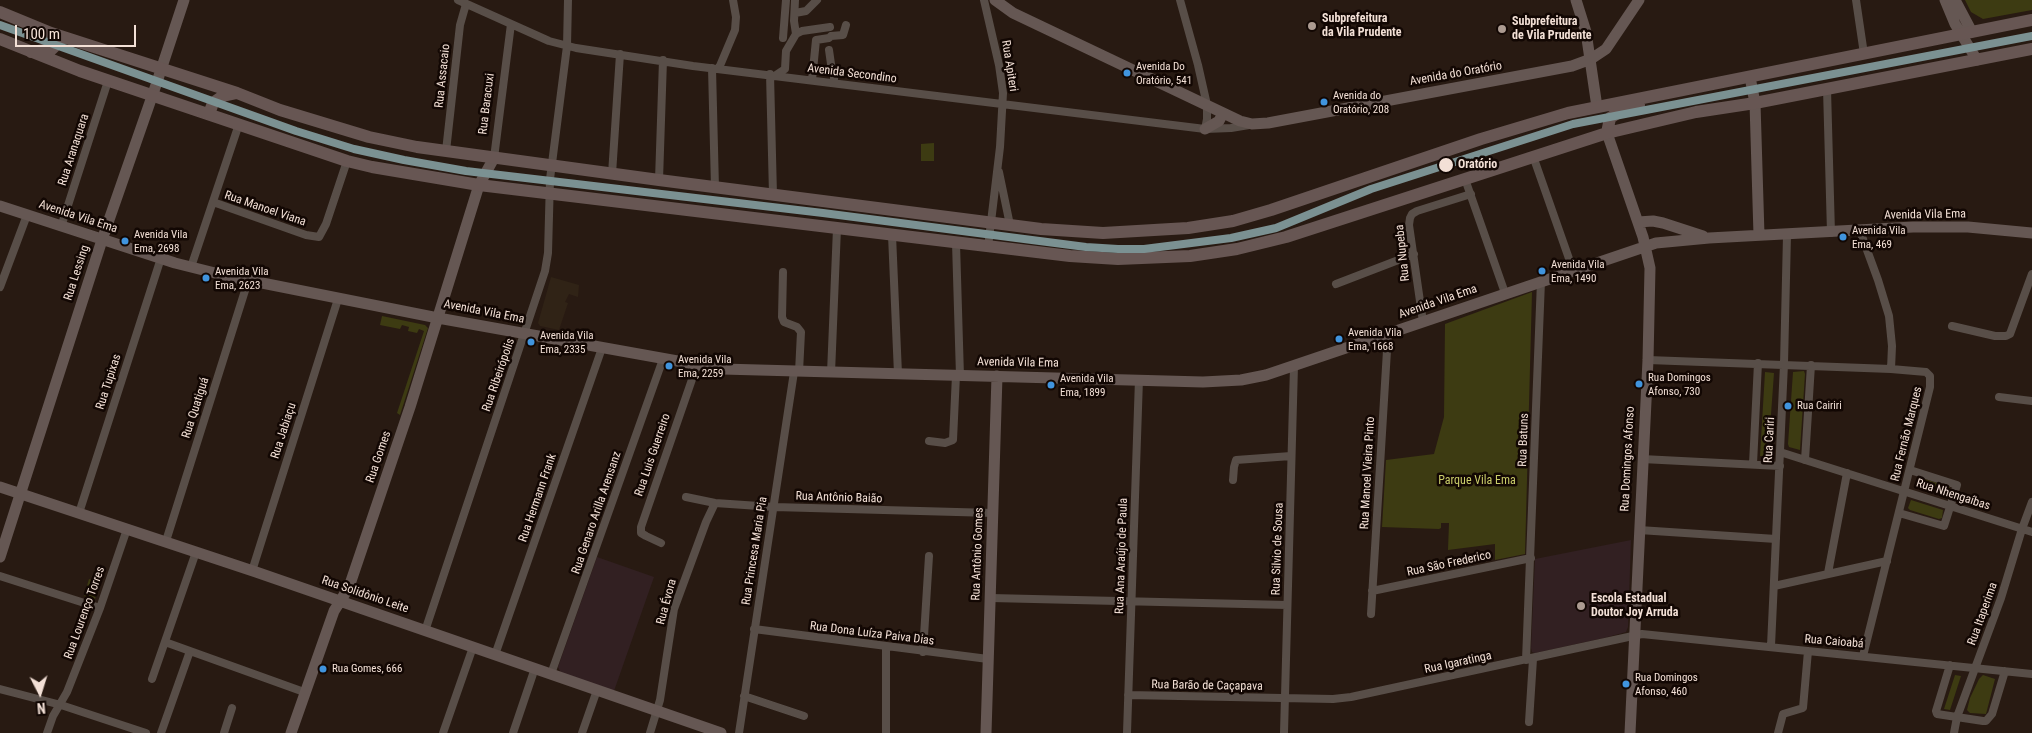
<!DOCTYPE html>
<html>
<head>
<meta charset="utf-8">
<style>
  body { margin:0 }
  #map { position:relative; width:2032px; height:733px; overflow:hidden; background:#281a12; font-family:"Roboto Condensed",sans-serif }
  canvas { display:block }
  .north { position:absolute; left:15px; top:668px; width:50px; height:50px; -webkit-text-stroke:4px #120703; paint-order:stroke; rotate:175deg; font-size:14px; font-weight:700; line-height:20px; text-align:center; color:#f3e0d6 }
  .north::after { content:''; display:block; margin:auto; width:18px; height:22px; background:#f3e0d6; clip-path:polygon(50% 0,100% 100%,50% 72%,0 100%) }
  .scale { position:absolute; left:15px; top:25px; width:121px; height:22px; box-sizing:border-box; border:2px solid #f3e0d6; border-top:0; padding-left:6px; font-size:15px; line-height:18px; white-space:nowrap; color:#f3e0d6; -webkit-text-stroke:4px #120703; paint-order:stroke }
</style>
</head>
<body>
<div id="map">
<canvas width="2032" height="733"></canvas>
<div class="north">N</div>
<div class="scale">100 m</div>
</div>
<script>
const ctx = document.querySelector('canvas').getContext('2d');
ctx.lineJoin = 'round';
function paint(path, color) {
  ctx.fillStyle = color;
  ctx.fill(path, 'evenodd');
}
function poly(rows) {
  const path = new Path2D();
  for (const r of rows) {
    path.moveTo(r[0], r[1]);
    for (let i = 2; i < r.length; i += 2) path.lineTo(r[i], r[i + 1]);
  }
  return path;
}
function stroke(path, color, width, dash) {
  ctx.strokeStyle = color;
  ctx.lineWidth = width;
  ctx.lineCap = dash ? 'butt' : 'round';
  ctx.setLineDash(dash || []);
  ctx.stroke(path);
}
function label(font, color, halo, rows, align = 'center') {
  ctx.font = font + ' "Roboto Condensed",sans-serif';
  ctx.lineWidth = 5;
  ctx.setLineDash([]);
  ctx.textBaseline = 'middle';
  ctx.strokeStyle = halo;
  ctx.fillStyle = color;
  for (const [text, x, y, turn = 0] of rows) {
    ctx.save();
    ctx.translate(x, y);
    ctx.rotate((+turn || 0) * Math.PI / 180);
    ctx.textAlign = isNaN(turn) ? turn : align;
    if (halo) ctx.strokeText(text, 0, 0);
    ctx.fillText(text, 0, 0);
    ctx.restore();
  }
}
paint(poly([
  [551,277,579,285,578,297,569,294,565,302,568,303,559,330,540,326,538,323]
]), '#302316');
paint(poly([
  [1631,540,1628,627,1626,632,1604,638,1535,653,1532,652,1531,648,1535,559],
  [597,557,654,577,614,691,561,673,558,667]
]), '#322022');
paint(poly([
  [1965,0,2032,0,2032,10,1983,19,1971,12],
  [934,143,934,161,921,161,921,144],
  [1532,292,1525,554,1495,560,1495,544,1448,550,1449,523,1441,523,1441,528,1439,529,1382,527,1386,460,1434,454,1444,417,1445,324],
  [382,316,425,325,428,328,400,415,397,413,424,331,419,329,417,333,408,331,409,327,402,325,400,329,380,325],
  [1804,371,1805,374,1800,450,1789,447,1788,444,1793,372],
  [1765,372,1774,373,1768,456,1760,456],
  [1918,477,1950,487,1949,494,1946,496,1917,487,1915,485],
  [1911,500,1943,510,1942,518,1939,519,1910,510,1908,508],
  [89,579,100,583,95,599,84,596],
  [1955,675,1961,676,1950,710,1944,709],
  [1983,675,1995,679,1986,714,1970,713,1967,710,1970,698,1979,679]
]), '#3d3b12');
stroke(poly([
  [458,0,549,41,576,48,693,66,1205,129,1231,128,1249,125],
  [984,0,999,65,1003,93,1000,147,988,247],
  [1180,0,1198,65,1207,105,1207,119,1205,129],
  [1856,0,1864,54],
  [795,13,806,11,817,0],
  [796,34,802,31,830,27],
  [783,38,786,0],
  [829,50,832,71,834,72,834,83],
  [712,68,715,188],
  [719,68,735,30,736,17,733,0],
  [770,74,773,195],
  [776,75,785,69,786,51,796,34,794,21,795,0],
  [812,80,816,40,829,38,831,36,843,35,846,25],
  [1827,89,1831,233],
  [446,151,460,25,466,4],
  [1533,156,1573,270],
  [494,158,511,24],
  [999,172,1010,225],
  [612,174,620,54],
  [1465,179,1505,293],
  [659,180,663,60],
  [213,202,306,235,319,237,326,224,347,161],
  [61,227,108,81],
  [1860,231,1878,280,1889,316,1892,346,1891,369],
  [892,235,898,374],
  [956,243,960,376],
  [191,267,239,124],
  [783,272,782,317,784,322,797,327,801,332,799,372],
  [1336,284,1414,254],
  [0,287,27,215],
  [1423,322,1409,225,1410,218,1412,214,1417,211,1471,194],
  [1952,326,1995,336,2006,336,2010,334,2032,274],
  [1648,360,1891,369,1926,372,1930,376,1930,387,1863,656],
  [831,373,837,228],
  [1999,397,2032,401],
  [929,441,945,443,953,440,956,375],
  [1780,452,2032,532],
  [1642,459,1780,466],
  [1805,460,1811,365],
  [1753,464,1758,363],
  [1233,480,1234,467,1236,460,1291,456],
  [686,497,715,503,774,507,993,513],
  [79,513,161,258],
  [1899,513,1944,526,1957,485,1910,470],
  [1639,530,1776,539],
  [166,541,248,281],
  [661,543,646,536,641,533,641,527,697,365],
  [252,571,338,299],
  [1828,573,1847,473],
  [0,576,100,608],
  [1774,586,1887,561],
  [1372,591,1531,558],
  [991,598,1287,605],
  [1371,614,1388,334],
  [754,629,988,659],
  [425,631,545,271,548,253,550,179,567,46,568,0],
  [165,642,304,692],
  [1771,646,1784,364,1787,235],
  [923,652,929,556],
  [495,655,602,348],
  [1526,660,1541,281],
  [1950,665,1936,711,1937,714,1983,721,1986,721,1992,714,2005,671],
  [551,674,663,359],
  [152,679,196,552],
  [0,689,61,705,146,733],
  [1128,695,1333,699,1351,697,1642,634,2032,674],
  [744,696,804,716],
  [1529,722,1533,659],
  [47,733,53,716,67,692,100,608,127,529],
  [161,733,190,651],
  [224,733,232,708],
  [443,733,473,647],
  [513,733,535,668],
  [582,733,597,690],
  [650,733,660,700,674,609,706,522,715,503],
  [739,733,794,372],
  [886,733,886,647],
  [1127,733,1139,379],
  [1284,733,1294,366],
  [1778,733,1783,714,1803,708,1808,651],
  [1954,733,1957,717,2001,598,2022,529,2032,502]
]), '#584e48', 8);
stroke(poly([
  [995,0,1013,13,1240,121,1252,124,1268,123,1572,66,1591,59,1606,49,1639,0],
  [1576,0,1586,32,1597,107],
  [1945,0,1955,24,1977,60],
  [1955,0,1972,32],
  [1750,77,1755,103,1759,235],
  [1205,129,1219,121,1223,113],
  [1607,133,1643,237,1650,268,1648,360,1630,733],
  [0,206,175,263,227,276,438,318,722,369,1203,382,1241,380,1266,375,1656,243,1709,238,1913,227,1968,227,2032,233],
  [1638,222,1653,221,1663,223,1703,236],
  [0,487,256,572,721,733],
  [0,557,102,240,156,85,184,0],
  [291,733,334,611,349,587,410,407,479,185,494,158],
  [986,733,997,376]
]), '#655753', 11);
stroke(poly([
  [0,12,51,33,237,93,280,110,369,137,417,147,659,180,1041,229,1103,233,1188,228,1233,221,1271,210,1481,139,1568,113,2032,20],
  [0,39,80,71,347,161,372,167,479,185,1070,256,1118,259,1190,256,1237,249,1286,237,1607,133,1696,112,1755,103,2032,49],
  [31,52,52,49,59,42,60,36],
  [209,114,213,103,223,96,237,93],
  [1607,133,1610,118,1619,112,1639,105]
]), '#675653', 12);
stroke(poly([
  [0,25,296,131,354,149,404,160,466,171,823,213,1086,247,1118,249,1144,249,1231,238,1276,228,1371,189,1573,124,2032,36]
]), '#7b9192', 8);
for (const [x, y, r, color] of [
  [1312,26,5,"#ac9b91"],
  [1502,29,5,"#ac9b91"],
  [1127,73,4.5,"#4094de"],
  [1324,102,4.5,"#4094de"],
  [1446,165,8,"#f3e0d6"],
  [1843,237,4.5,"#4094de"],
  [125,241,4.5,"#4094de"],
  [1542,271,4.5,"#4094de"],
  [206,278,4.5,"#4094de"],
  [1339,339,4.5,"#4094de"],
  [531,342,4.5,"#4094de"],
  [669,366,4.5,"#4094de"],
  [1639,384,4.5,"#4094de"],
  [1051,385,4.5,"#4094de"],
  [1788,406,4.5,"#4094de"],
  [1581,606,5,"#ac9b91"],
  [323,669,4.5,"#4094de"],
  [1626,684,4.5,"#4094de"]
]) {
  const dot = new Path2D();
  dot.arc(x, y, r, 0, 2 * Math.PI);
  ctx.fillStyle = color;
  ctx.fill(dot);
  stroke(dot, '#120703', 2);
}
label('11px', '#f3e0d6', '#120703', [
  ["Avenida Do",1136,67],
  ["Oratório, 541",1136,81],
  ["Avenida do",1333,96],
  ["Oratório, 208",1333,110],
  ["Avenida Vila",1852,231],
  ["Ema, 469",1852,245],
  ["Avenida Vila",134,235],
  ["Ema, 2698",134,249],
  ["Avenida Vila",1551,265],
  ["Ema, 1490",1551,279],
  ["Avenida Vila",215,272],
  ["Ema, 2623",215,286],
  ["Avenida Vila",1348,333],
  ["Ema, 1668",1348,347],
  ["Avenida Vila",540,336],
  ["Ema, 2335",540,350],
  ["Avenida Vila",678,360],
  ["Ema, 2259",678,374],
  ["Rua Domingos",1648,378],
  ["Afonso, 730",1648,392],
  ["Avenida Vila",1060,379],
  ["Ema, 1899",1060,393],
  ["Rua Cairiri",1797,406],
  ["Rua Gomes, 666",332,669],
  ["Rua Domingos",1635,678],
  ["Afonso, 460",1635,692]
], 'left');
label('bold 12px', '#f3e0d6', '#120703', [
  ["Subprefeitura",1322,19],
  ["da Vila Prudente",1322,33],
  ["Subprefeitura",1512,22],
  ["de Vila Prudente",1512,36],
  ["Escola Estadual",1591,599],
  ["Doutor Joy Arruda",1591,613]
], 'left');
label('12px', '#f3e0d6', '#120703', [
  ["Rua Apiteri",1009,66,81],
  ["Avenida Secondino",852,74,7],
  ["Avenida do Oratório",1456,74,-10],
  ["Rua Assacaio",443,76,-84],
  ["Rua Baracuxi",487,104,-83],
  ["Rua Aranaquara",74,150,-72],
  ["Rua Manoel Viana",265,209,19],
  ["Avenida Vila Ema",1925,215,-1],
  ["Avenida Vila Ema",78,217,18],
  ["Rua Nupeba",1403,253,-96],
  ["Rua Lessing",77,273,-72],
  ["Avenida Vila Ema",1438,302,-19],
  ["Avenida Vila Ema",484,312,11],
  ["Avenida Vila Ema",1018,363,1],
  ["Rua Ribeirópolis",499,375,-71],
  ["Rua Tupixas",109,382,-72],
  ["Rua Quatiguá",196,408,-72],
  ["Rua Jabiaçu",284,431,-72],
  ["Rua Fernão Marques",1907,434,-76],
  ["Rua Batuns",1524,440,-88],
  ["Rua Cariri",1770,440,-87],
  ["Rua Luis Guerreiro",653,455,-71],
  ["Rua Gomes",379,457,-71],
  ["Rua Domingos Afonso",1628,459,-87],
  ["Rua Manoel Vieira Pinto",1368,473,-87],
  ["Rua Nhengaíbas",1953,495,18],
  ["Rua Hermann Frank",538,498,-71],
  ["Rua Antônio Baião",839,498,2],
  ["Rua Genaro Arilla Arensanz",597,513,-71],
  ["Rua Silvio de Sousa",1278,549,-88],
  ["Rua Princesa Maria Pia",755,551,-81],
  ["Rua Antônio Gomes",978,554,-88],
  ["Rua Ana Araújo de Paula",1122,556,-88],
  ["Rua São Frederico",1449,564,-12],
  ["Rua Solidônio Leite",365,595,19],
  ["Rua Évora",667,602,-75],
  ["Rua Lourenço Torres",85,613,-70],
  ["Rua Itaperima",1983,614,-70],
  ["Rua Dona Luíza Paiva Dias",872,634,7],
  ["Rua Caioabá",1834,642,5],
  ["Rua Igaratinga",1458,663,-12],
  ["Rua Barão de Caçapava",1207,686,1]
]);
label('bold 12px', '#f3e0d6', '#120703', [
  ["Oratório",1458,165]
], 'left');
label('12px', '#cacd6a', '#120703', [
  ["Parque Vila Ema",1477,481]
]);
</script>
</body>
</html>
